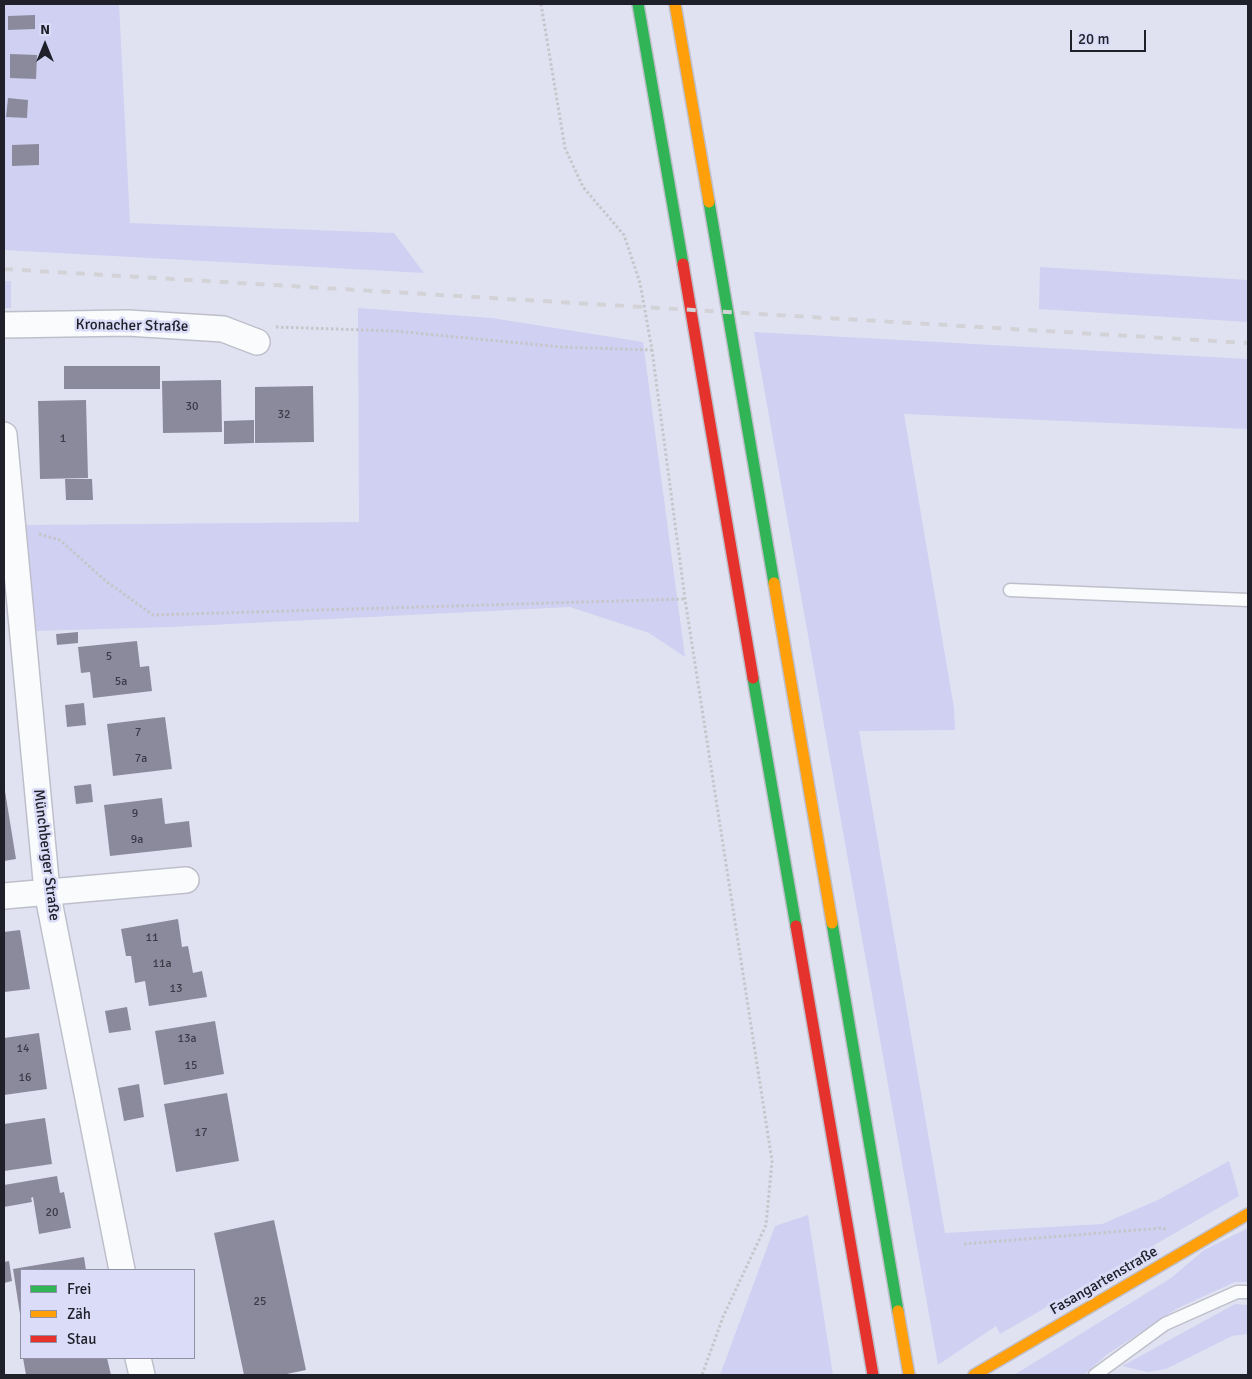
<!DOCTYPE html>
<html>
<head>
<meta charset="utf-8">
<style>
  body { margin:0 }
  #map { position:relative; width:1252px; height:1379px; overflow:hidden; background:#e1e2f1; font-family:Signika,sans-serif }
  canvas { display:block }
  .frame { position:absolute; inset:0; border:5px solid #20202a; pointer-events:none }
  .legend { position:absolute; left:20px; top:1269px; width:175px; height:90px; box-sizing:border-box; background:#dbdcf7; border:1px solid #9091a5; margin:0; padding:6px 9px; list-style:none; font-size:15px; color:#20202a }
  .legend li { display:flex; align-items:center; gap:10px; height:25px }
  .legend b { width:25px; border:1px solid #9091a5 }
  .north { position:absolute; left:20px; top:20px; width:50px; height:50px; -webkit-text-stroke:4px #dbdcf7; paint-order:stroke; rotate:0deg; font-size:14px; font-weight:700; line-height:20px; text-align:center; color:#20202a }
  .north::after { content:''; display:block; margin:auto; width:18px; height:22px; background:#20202a; clip-path:polygon(50% 0,100% 100%,50% 72%,0 100%) }
  .scale { position:absolute; left:1070px; top:30px; width:76px; height:22px; box-sizing:border-box; border:2px solid #20202a; border-top:0; padding-left:6px; font-size:15px; line-height:18px; white-space:nowrap; color:#20202a; -webkit-text-stroke:4px #dbdcf7; paint-order:stroke }
</style>
</head>
<body>
<div id="map">
<canvas width="1252" height="1379"></canvas>
<div class="frame"></div>
<ul class="legend">
<li><b style="height:6px;background:#30b455"></b>Frei</li>
<li><b style="height:6px;background:#ff9f0a"></b>Zäh</li>
<li><b style="height:6px;background:#e5322d"></b>Stau</li>
</ul>
<div class="north">N</div>
<div class="scale">20 m</div>
</div>
<script>
const ctx = document.querySelector('canvas').getContext('2d');
ctx.lineJoin = 'round';
function paint(path, color) {
  ctx.fillStyle = color;
  ctx.fill(path, 'evenodd');
}
function poly(rows) {
  const path = new Path2D();
  for (const r of rows) {
    path.moveTo(r[0], r[1]);
    for (let i = 2; i < r.length; i += 2) path.lineTo(r[i], r[i + 1]);
  }
  return path;
}
function stroke(path, color, width, dash) {
  ctx.strokeStyle = color;
  ctx.lineWidth = width;
  ctx.lineCap = dash ? 'butt' : 'round';
  ctx.setLineDash(dash || []);
  ctx.stroke(path);
}
function label(font, color, halo, rows, align = 'center') {
  ctx.font = font + ' Signika,sans-serif';
  ctx.lineWidth = 5;
  ctx.setLineDash([]);
  ctx.textBaseline = 'middle';
  ctx.strokeStyle = halo;
  ctx.fillStyle = color;
  for (const [text, x, y, turn = 0] of rows) {
    ctx.save();
    ctx.translate(x, y);
    ctx.rotate((+turn || 0) * Math.PI / 180);
    ctx.textAlign = isNaN(turn) ? turn : align;
    if (halo) ctx.strokeText(text, 0, 0);
    ctx.fillText(text, 0, 0);
    ctx.restore();
  }
}
paint(poly([
  [4,4,119,4,130,223,394,233,424,273,4,250],
  [1040,267,1248,280,1248,322,1039,309],
  [4,281,11,281,11,308,4,308],
  [358,308,492,318,643,342,685,657,649,633,570,607,170,627,35,631,24,525,359,522],
  [754,332,1248,359,1248,429,904,414,954,708,955,730,859,731,945,1233,1102,1224,1158,1200,1229,1161,1239,1196,1000,1334,996,1326,938,1365],
  [808,1215,833,1375,720,1375,775,1226],
  [1248,1228,1248,1282,1235,1282,1178,1308,1106,1355,1084,1375,1014,1375,1171,1278,1204,1250],
  [1235,1304,1248,1305,1248,1334,1232,1336,1166,1369,1147,1372,1122,1366]
]), '#cfd0f2');
paint(poly([
  [35,15,35,29,8,30,8,16],
  [10,54,37,55,36,79,10,78],
  [8,98,28,100,27,118,6,117],
  [39,144,39,165,12,166,12,145],
  [64,366,160,366,160,389,64,389],
  [221,380,222,432,163,433,162,381],
  [313,386,314,442,255,443,255,387],
  [86,400,88,478,40,479,38,401],
  [254,420,254,443,224,444,224,421],
  [65,479,92,479,93,500,66,500],
  [78,632,78,643,57,645,56,634],
  [137,641,140,667,149,666,152,691,93,698,90,672,81,673,78,647],
  [84,703,86,725,67,727,65,705],
  [165,717,172,769,113,776,107,724],
  [91,784,93,802,76,804,74,786],
  [4,785,16,859,4,861],
  [162,798,165,824,189,821,192,847,110,856,104,805],
  [178,919,182,947,188,946,193,973,202,971,207,997,149,1006,145,981,135,983,131,956,126,956,121,929],
  [20,930,30,989,4,992,4,932],
  [127,1007,131,1030,109,1033,105,1011],
  [215,1021,224,1074,164,1085,155,1031],
  [39,1033,47,1089,4,1095,4,1038],
  [139,1084,144,1117,124,1121,118,1088],
  [227,1093,239,1161,176,1172,164,1104],
  [45,1118,52,1164,4,1171,4,1124],
  [57,1176,60,1193,64,1192,71,1228,39,1234,33,1197,31,1198,32,1202,4,1207,4,1185],
  [274,1220,306,1370,282,1375,244,1375,214,1233],
  [84,1257,86,1270,21,1270,20,1314,13,1269],
  [9,1261,12,1281,4,1283,4,1262],
  [23,1358,107,1358,111,1375,26,1375]
]), '#8b8a9d');
const lane = poly([
  [1010,590,1248,600],
  [1095,1375,1165,1324,1237,1292,1248,1292]
]);
const street = poly([
  [4,325,128,323,223,329,257,342],
  [4,435,47,891,122,1270],
  [4,896,186,880],
  [138,1358,142,1375]
]);
const fast = poly([
  [638,4,683,264],
  [709,202,774,583],
  [753,678,796,926],
  [832,923,898,1311]
]);
const slow = poly([
  [675,4,709,202],
  [774,583,832,923],
  [898,1311,909,1375],
  [974,1375,1248,1214]
]);
const jam = poly([
  [683,264,753,678],
  [796,926,873,1375]
]);
stroke(lane, '#bfbfcb', 15);
stroke(street, '#bfbfcb', 28);
stroke(fast, '#bfbfcb', 14);
stroke(slow, '#bfbfcb', 14);
stroke(jam, '#bfbfcb', 14);
stroke(poly([
  [541,4,565,148,583,187,624,235,640,283,652,350,685,599,772,1161,766,1225,723,1317,702,1375],
  [276,327,394,331,561,347,652,350],
  [39,534,60,540,107,582,153,615,685,599],
  [964,1244,1162,1228,1167,1230]
]), '#c6c6ca', 3, [2.5, 2.5]);
stroke(lane, '#fafbfd', 12);
stroke(street, '#fafbfd', 25);
stroke(fast, '#30b455', 11);
stroke(slow, '#ff9f0a', 11);
stroke(jam, '#e5322d', 11);
stroke(poly([
  [4,269,1248,343]
]), '#d3d3d7', 4, [9, 9]);
label('12px', '#3b3a47', null, [
  ["30",192,407],
  ["32",284,415],
  ["1",63,439],
  ["5",109,657],
  ["5a",121,682],
  ["7",138,733],
  ["7a",141,759],
  ["9",135,814],
  ["9a",137,840],
  ["11",152,938],
  ["11a",162,964],
  ["13",176,989],
  ["13a",187,1039],
  ["14",23,1049],
  ["15",191,1066],
  ["16",25,1078],
  ["17",201,1133],
  ["20",52,1213],
  ["25",260,1302]
]);
label('15px', '#20202a', '#dbdcf7', [
  ["Kronacher Straße",132,326,1],
  ["Münchberger Straße",46,855,83],
  ["Fasangartenstraße",1104,1281,-30]
]);
</script>
</body>
</html>
